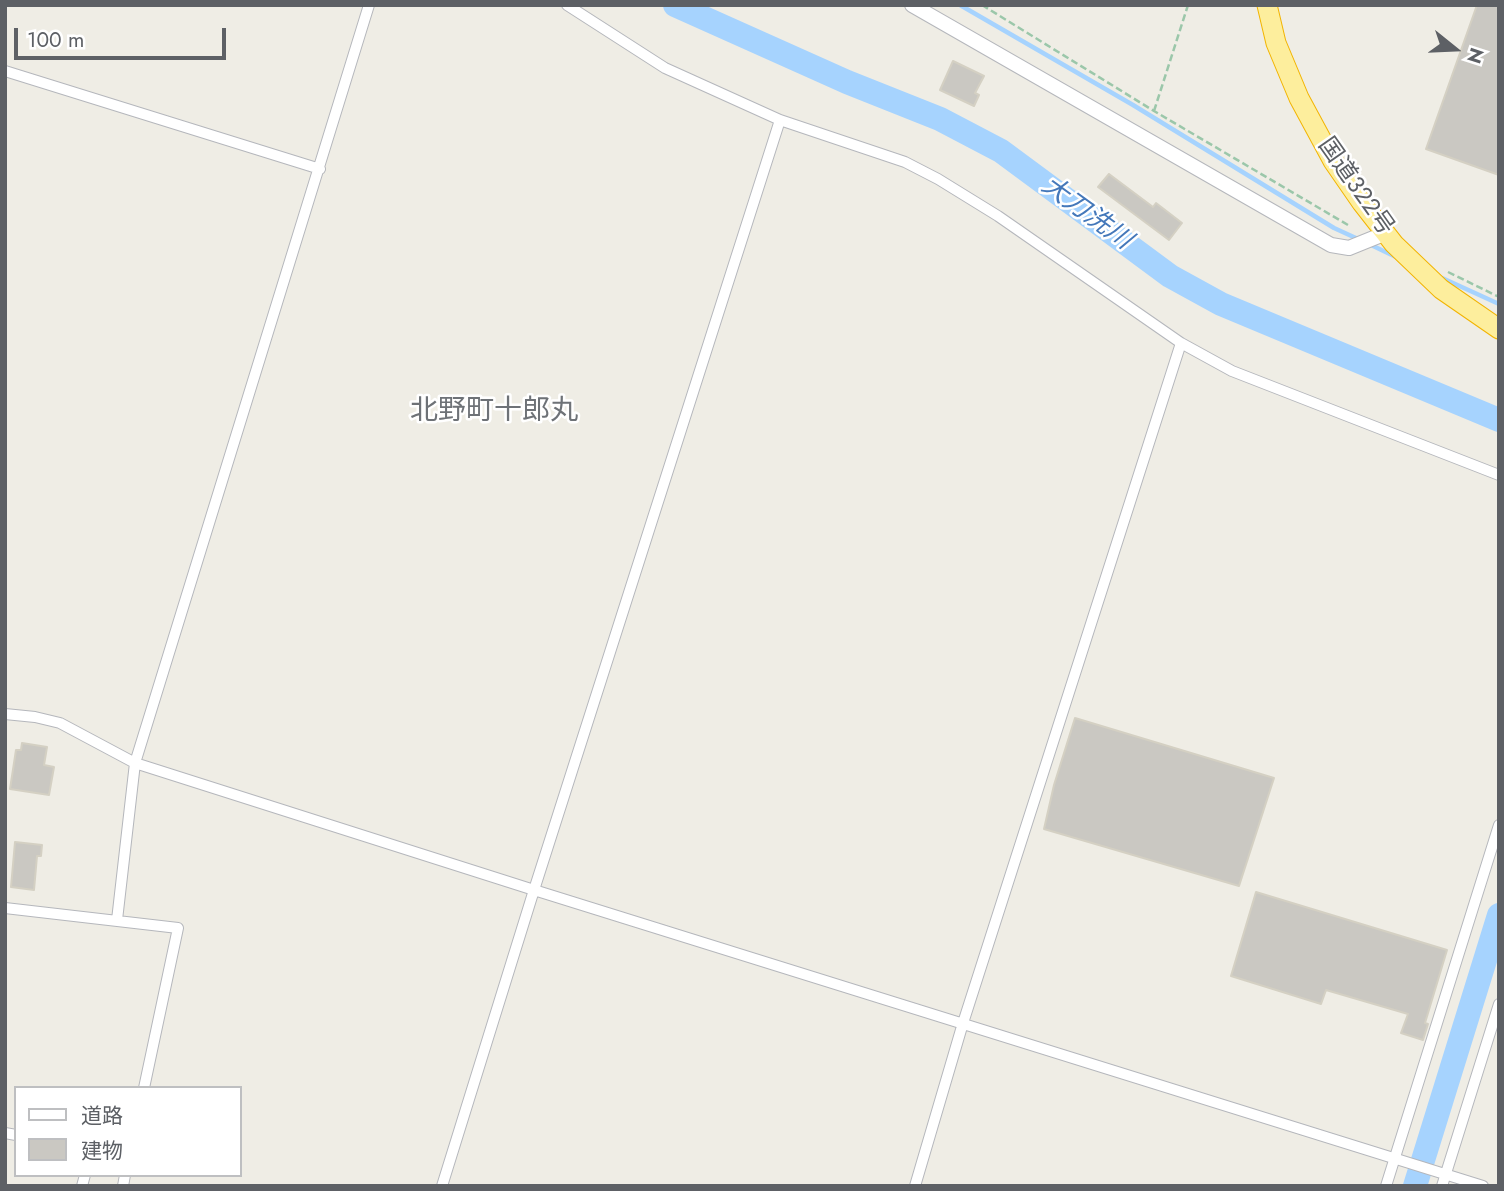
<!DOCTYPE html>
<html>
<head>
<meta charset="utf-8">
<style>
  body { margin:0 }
  #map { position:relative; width:1504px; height:1191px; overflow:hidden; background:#efede5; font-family:Jost,"Noto Sans JP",sans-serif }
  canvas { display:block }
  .frame { position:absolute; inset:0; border:7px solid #5d6065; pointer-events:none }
  .legend { position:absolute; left:14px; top:1086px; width:228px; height:91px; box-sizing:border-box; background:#fff; border:2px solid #bebfc1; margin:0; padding:9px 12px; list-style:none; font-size:21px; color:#5d6065 }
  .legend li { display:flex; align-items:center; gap:14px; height:35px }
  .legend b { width:35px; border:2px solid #bebfc1 }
  .north { position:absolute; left:1420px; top:14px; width:70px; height:70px; -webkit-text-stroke:5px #fff; paint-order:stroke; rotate:108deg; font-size:19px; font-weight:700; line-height:28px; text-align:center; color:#5d6065 }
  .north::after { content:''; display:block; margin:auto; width:24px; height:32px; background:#5d6065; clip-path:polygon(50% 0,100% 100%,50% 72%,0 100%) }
  .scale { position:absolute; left:14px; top:28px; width:212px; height:32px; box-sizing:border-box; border:4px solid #5d6065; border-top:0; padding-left:9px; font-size:21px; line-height:24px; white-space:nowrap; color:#5d6065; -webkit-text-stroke:5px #fff; paint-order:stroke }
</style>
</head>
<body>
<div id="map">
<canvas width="1504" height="1191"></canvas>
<div class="frame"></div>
<ul class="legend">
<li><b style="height:9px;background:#fff"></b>道路</li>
<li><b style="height:19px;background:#cac8c2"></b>建物</li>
</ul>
<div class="north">N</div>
<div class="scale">100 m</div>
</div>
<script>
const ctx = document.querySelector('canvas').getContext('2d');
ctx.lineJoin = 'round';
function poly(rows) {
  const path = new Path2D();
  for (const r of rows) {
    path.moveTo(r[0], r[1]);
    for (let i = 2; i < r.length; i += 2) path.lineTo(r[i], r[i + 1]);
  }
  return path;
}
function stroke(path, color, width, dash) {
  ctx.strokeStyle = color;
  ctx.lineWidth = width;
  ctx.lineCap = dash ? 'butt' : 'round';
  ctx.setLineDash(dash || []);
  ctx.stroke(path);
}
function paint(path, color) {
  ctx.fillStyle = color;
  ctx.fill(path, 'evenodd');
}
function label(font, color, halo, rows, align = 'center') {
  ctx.font = font + ' Jost,"Noto Sans JP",sans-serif';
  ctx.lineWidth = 5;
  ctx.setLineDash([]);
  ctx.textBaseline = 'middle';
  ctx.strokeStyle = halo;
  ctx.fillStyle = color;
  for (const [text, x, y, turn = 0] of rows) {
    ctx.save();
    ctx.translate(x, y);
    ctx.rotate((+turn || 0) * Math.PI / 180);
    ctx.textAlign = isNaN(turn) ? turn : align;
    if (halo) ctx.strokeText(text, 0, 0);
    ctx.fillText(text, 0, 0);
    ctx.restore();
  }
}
stroke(poly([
  [960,5,1133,105,1334,228,1358,239],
  [1369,244,1396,257],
  [1442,278,1499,304]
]), '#a6d3fe', 4.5);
stroke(poly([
  [675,5,847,82,940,119,1001,151,1170,276,1221,304,1499,420],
  [1415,1186,1499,915]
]), '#a6d3fe', 24);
const building = poly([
  [1477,5,1499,5,1499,175,1426,149,1477,5],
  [953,61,984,76,975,93,979,95,974,106,940,90,953,61],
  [1109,174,1153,207,1156,203,1182,223,1169,240,1098,187,1109,174],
  [1075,718,1274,778,1239,886,1044,829,1054,785,1075,718],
  [22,743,47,747,44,765,54,767,49,795,10,789,16,750,21,750,22,743],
  [15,842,42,845,41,856,37,856,34,890,11,887,15,842],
  [1256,892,1447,950,1425,1023,1428,1024,1423,1040,1401,1033,1408,1014,1326,990,1321,1004,1231,976,1256,892]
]);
paint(building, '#cac8c2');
stroke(building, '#d4d0c3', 2);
const minor = poly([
  [567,5,665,68,780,120,905,162,938,179,998,216,1181,343,1232,371,1499,475],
  [5,71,320,169],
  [5,714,35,717,60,723,135,763,534,890,1483,1186],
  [5,908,178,928,144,1088],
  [117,920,135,763,369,5],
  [5,1133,16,1135],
  [82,1186,85,1175],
  [123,1186,125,1175],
  [442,1186,534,890,780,120],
  [915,1186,963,1023,1181,343],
  [1386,1186,1499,825],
  [1442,1186,1499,1004]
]);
const tertiary = poly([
  [912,5,1331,245,1349,248,1386,233]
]);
const trunk = poly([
  [1267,5,1276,43,1299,98,1333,161,1362,203,1394,244,1441,289,1499,329]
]);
stroke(minor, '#b5b7bc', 12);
stroke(tertiary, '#b5b7bc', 16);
stroke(trunk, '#f2b402', 21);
stroke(poly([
  [982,5,1154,111,1348,225],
  [1154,111,1188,5],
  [1448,272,1499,297]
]), '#9bc7aa', 2.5, [7, 3.5]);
stroke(minor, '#fff', 10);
stroke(tertiary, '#fff', 14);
stroke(trunk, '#fdee9d', 19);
label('24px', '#5d6065', '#fff', [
  ["国道322号",1355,187,55]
]);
label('italic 26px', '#4478ba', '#fff', [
  ["大刀洗川",1086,214,36]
]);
label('28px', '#6e7277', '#fff', [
  ["北野町十郎丸",494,412]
]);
</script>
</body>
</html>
